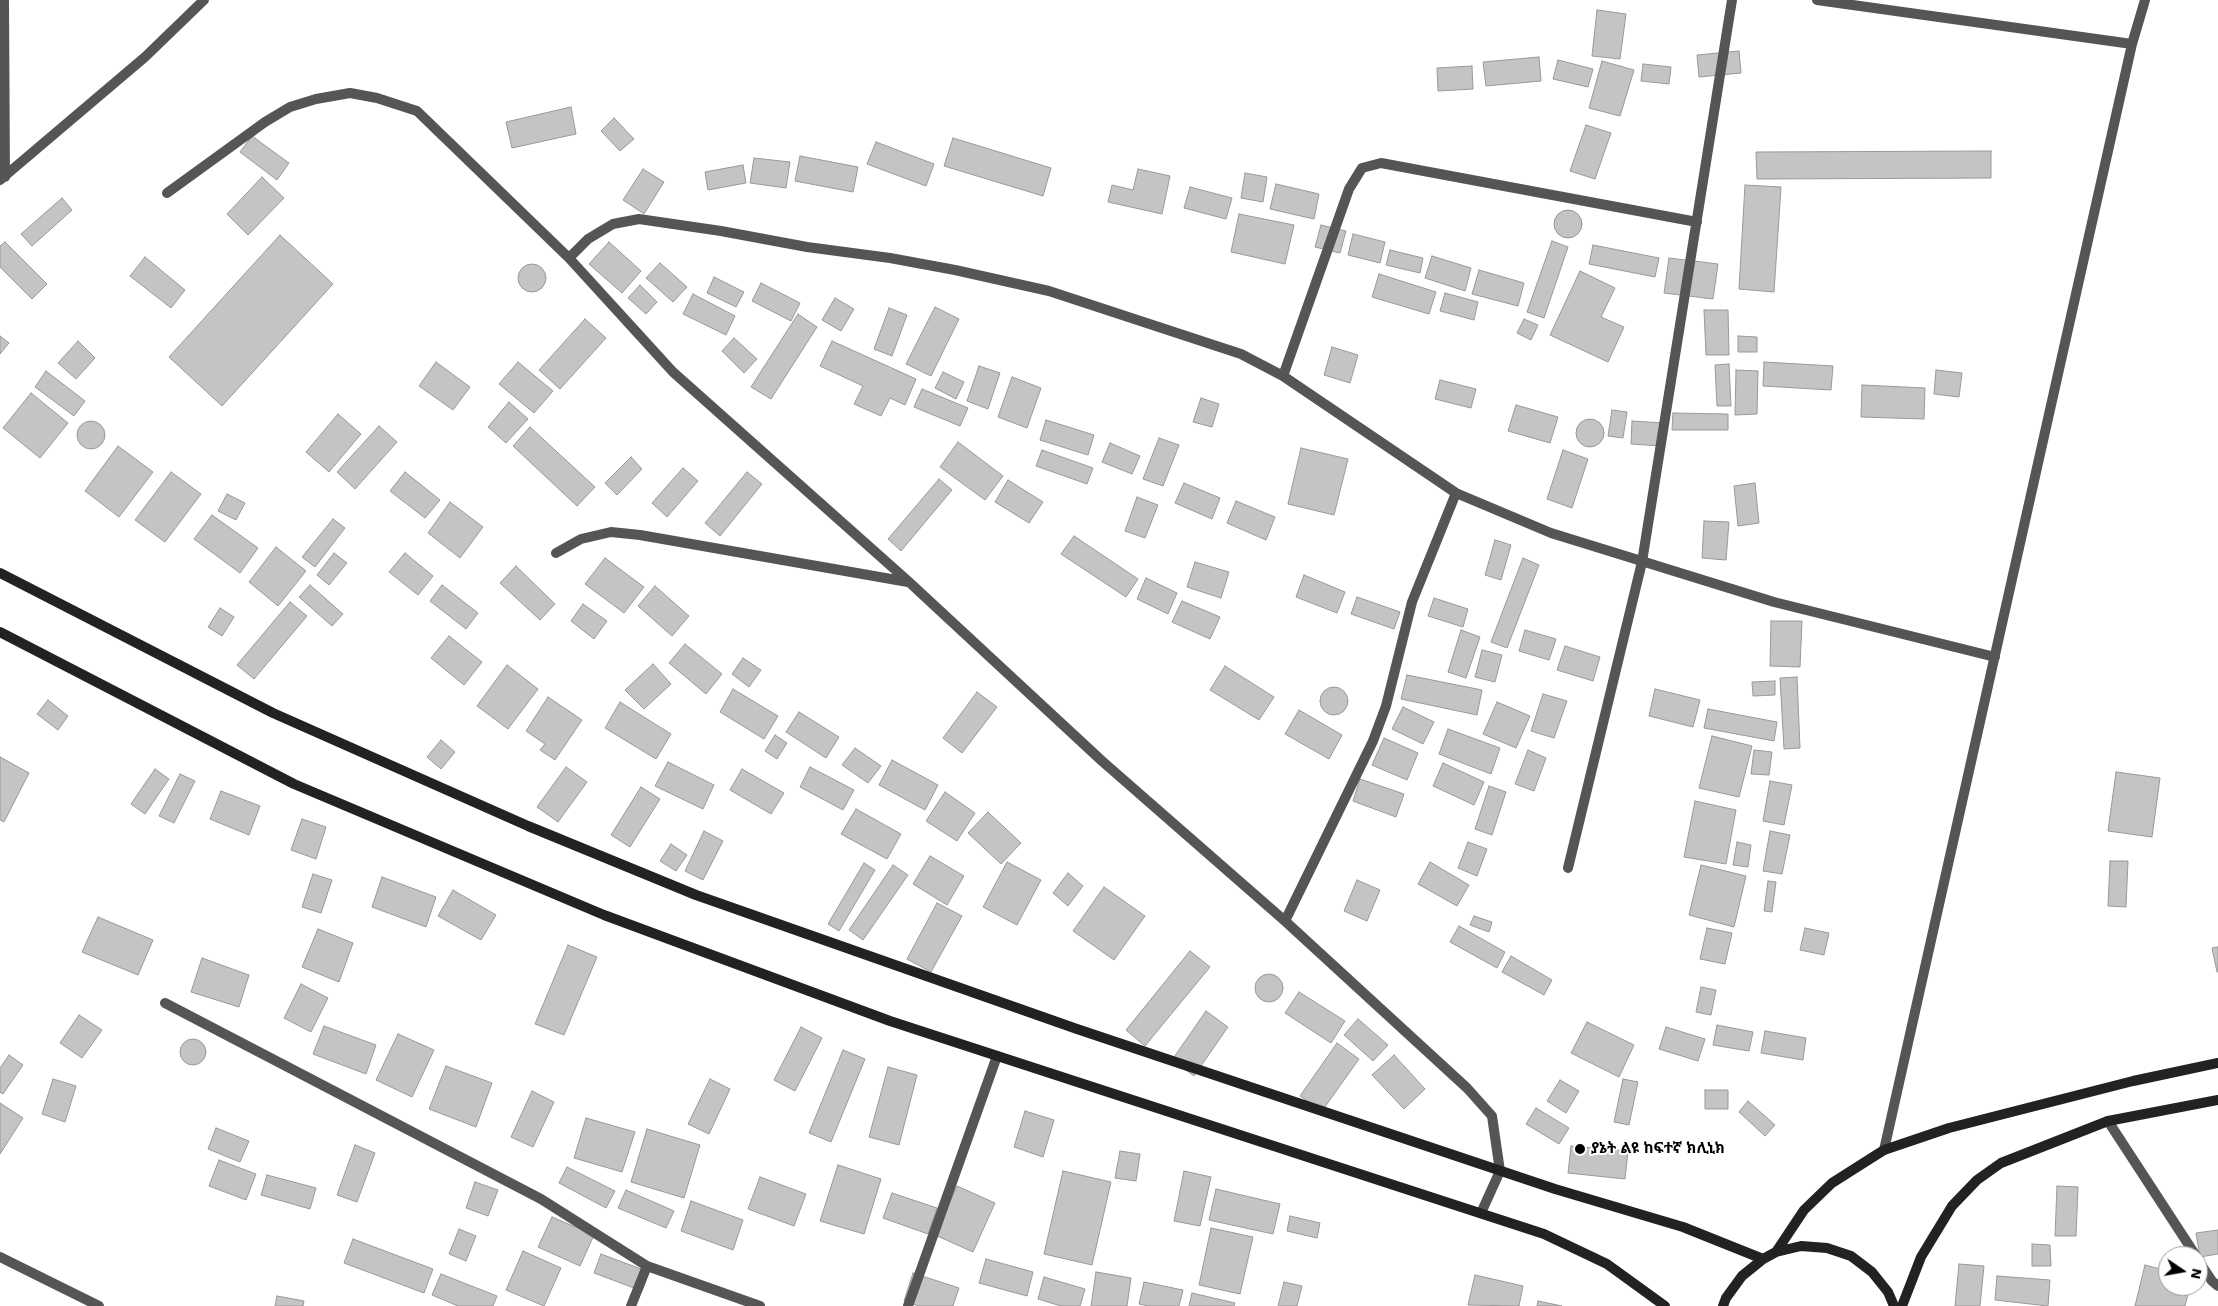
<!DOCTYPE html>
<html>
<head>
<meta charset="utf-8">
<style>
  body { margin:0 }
  #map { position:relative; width:2218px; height:1306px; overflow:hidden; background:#fff; font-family:"Work Sans",sans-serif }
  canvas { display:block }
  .north { position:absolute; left:2158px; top:1246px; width:50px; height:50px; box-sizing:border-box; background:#fff; border:1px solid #999; border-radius:50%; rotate:102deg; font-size:14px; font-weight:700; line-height:20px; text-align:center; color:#000 }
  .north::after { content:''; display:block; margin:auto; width:18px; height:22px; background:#000; clip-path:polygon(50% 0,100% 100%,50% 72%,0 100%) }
</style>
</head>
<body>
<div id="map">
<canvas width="2218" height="1306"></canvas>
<div class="north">N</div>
</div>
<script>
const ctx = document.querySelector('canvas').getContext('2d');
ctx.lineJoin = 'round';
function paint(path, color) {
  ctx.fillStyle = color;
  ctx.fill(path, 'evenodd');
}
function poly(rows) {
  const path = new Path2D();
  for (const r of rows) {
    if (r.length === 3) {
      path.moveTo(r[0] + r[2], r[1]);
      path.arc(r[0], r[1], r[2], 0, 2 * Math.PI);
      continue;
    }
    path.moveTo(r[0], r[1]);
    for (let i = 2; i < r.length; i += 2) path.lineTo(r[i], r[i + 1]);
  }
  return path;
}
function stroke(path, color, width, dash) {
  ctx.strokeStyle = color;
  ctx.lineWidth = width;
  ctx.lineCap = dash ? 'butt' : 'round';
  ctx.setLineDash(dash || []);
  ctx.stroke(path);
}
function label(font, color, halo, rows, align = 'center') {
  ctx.font = font + ' "Work Sans","Noto Sans Ethiopic",sans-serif';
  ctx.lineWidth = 4;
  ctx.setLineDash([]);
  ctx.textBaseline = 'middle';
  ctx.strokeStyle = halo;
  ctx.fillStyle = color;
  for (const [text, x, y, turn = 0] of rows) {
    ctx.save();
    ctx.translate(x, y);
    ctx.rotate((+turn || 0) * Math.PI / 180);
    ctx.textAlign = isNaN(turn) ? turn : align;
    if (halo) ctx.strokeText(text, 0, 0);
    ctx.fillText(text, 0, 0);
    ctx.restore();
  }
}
const building = poly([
  [1597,10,1626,14,1620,59,1592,56,1597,10],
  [1739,51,1741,73,1699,77,1697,55,1739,51],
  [1539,57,1541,81,1486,86,1483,62,1539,57],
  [1558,60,1593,69,1588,87,1553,79,1558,60],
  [1602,61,1634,70,1620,116,1589,108,1602,61],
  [1643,64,1671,67,1669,84,1641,81,1643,64],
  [1472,66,1473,89,1438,91,1437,68,1472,66],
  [571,107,576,134,512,148,506,122,571,107],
  [614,118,634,139,620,151,601,131,614,118],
  [1586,125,1611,133,1595,179,1570,171,1586,125],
  [252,136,289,163,277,180,240,152,252,136],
  [953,138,1051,168,1043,196,944,166,953,138],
  [876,142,934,164,926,186,867,164,876,142],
  [1991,151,1991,178,1757,179,1756,152,1991,151],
  [800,156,858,167,853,192,795,181,800,156],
  [754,158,790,162,786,188,750,183,754,158],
  [743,165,746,183,708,190,705,172,743,165],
  [643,169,664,182,644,214,623,200,643,169],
  [1138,169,1170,176,1162,214,1108,202,1112,185,1133,190,1138,169],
  [1245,173,1267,177,1263,202,1241,198,1245,173],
  [262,177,284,198,248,235,227,214,262,177],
  [1276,184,1319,194,1314,219,1270,209,1276,184],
  [1745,185,1781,187,1774,292,1739,289,1745,185],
  [1190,187,1232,198,1226,219,1184,208,1190,187],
  [62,198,72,210,32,246,21,234,62,198],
  [1568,224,14],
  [1239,214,1294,225,1285,264,1231,252,1239,214],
  [1321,225,1346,231,1340,253,1315,247,1321,225],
  [1353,234,1385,242,1380,263,1348,255,1353,234],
  [280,235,333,284,222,406,169,357,280,235],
  [1552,241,1568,247,1544,318,1527,312,1552,241],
  [5,242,47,284,32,299,0,267,0,246,5,242],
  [609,242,641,271,622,293,589,264,609,242],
  [1593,245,1659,258,1655,277,1589,264,1593,245],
  [1390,250,1423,258,1420,273,1386,265,1390,250],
  [1432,256,1471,268,1465,291,1425,278,1432,256],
  [145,257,185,290,171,308,130,276,145,257],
  [1669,258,1718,264,1713,299,1664,293,1669,258],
  [660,263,687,287,673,302,646,278,660,263],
  [532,278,14],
  [1479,270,1524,283,1518,306,1472,294,1479,270],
  [1580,271,1615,288,1601,317,1624,327,1608,362,1550,335,1580,271],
  [1379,274,1436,292,1429,314,1372,297,1379,274],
  [714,277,744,292,736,307,707,293,714,277],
  [761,283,800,303,791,321,752,301,761,283],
  [640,285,657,302,646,314,628,298,640,285],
  [1445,293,1478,302,1474,320,1440,311,1445,293],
  [693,294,735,316,726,335,683,314,693,294],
  [835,298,854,309,841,331,822,320,835,298],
  [935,307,959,319,931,376,906,364,935,307],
  [889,308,907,315,892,356,874,349,889,308],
  [1704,310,1728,310,1729,355,1706,355,1704,310],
  [798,314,817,327,771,399,751,387,798,314],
  [585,319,606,338,560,389,539,370,585,319],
  [1524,319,1538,325,1531,340,1517,333,1524,319],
  [0,336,9,343,0,354,0,336],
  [1738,336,1757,337,1757,352,1738,352,1738,336],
  [734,338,757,359,744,373,722,351,734,338],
  [78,341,95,358,76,379,58,363,78,341],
  [832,341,916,379,905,405,890,398,881,416,854,404,863,386,820,366,832,341],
  [1332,347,1358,355,1350,383,1324,375,1332,347],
  [436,362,470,387,453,410,419,386,436,362],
  [518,362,553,391,534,413,499,384,518,362],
  [1764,362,1833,366,1831,390,1763,386,1764,362],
  [1729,364,1731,406,1717,406,1715,365,1729,364],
  [979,366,1000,373,988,409,967,401,979,366],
  [1736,370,1758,371,1757,414,1735,415,1736,370],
  [1936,370,1962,373,1959,397,1934,394,1936,370],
  [46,371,85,401,74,416,35,387,46,371],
  [943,372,964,382,956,399,935,388,943,372],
  [1012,377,1041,388,1027,428,998,417,1012,377],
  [1440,380,1476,389,1471,408,1435,399,1440,380],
  [1862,385,1925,388,1924,419,1861,417,1862,385],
  [922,389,968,408,960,426,914,407,922,389],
  [31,393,68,423,40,458,3,428,31,393],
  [1201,398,1219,404,1212,427,1193,422,1201,398],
  [509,402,528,419,506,443,488,427,509,402],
  [1516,405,1558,417,1550,443,1508,431,1516,405],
  [1612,410,1627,412,1623,438,1608,436,1612,410],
  [1673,413,1728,414,1728,430,1672,430,1673,413],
  [338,414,361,434,329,472,306,452,338,414],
  [1590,433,14],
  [1046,420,1094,435,1088,455,1040,440,1046,420],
  [91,435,14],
  [1632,421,1663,423,1661,446,1631,444,1632,421],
  [379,426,397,442,355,489,337,472,379,426],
  [530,427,595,487,577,506,513,446,530,427],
  [1159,438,1179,445,1163,486,1143,479,1159,438],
  [958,442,1003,476,985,500,940,467,958,442],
  [1110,443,1140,456,1132,474,1102,462,1110,443],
  [118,446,153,472,119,517,85,491,118,446],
  [1301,448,1348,459,1334,515,1288,504,1301,448],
  [1042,450,1093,468,1087,484,1036,466,1042,450],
  [1563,450,1588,459,1572,508,1547,499,1563,450],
  [631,457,642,469,617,495,605,483,631,457],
  [683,468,698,481,667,517,652,503,683,468],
  [171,472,201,494,165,542,135,520,171,472],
  [405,472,440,500,425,518,390,491,405,472],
  [747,472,762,484,720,536,705,523,747,472],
  [939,479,952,490,901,551,888,539,939,479],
  [1008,480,1043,502,1029,523,995,502,1008,480],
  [1184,483,1220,498,1212,519,1175,503,1184,483],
  [1755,483,1759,523,1738,526,1734,486,1755,483],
  [227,494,245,503,236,520,218,511,227,494],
  [1137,497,1158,505,1145,538,1125,531,1137,497],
  [1236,501,1275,517,1266,540,1227,523,1236,501],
  [450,502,483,527,460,558,428,533,450,502],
  [212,515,258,548,240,573,194,539,212,515],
  [333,519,345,528,315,567,302,557,333,519],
  [1704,521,1729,522,1726,560,1702,558,1704,521],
  [1074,536,1138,579,1126,597,1061,554,1074,536],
  [1495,540,1511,545,1501,580,1485,575,1495,540],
  [276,547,306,571,278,606,249,582,276,547],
  [334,553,347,563,329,585,317,575,334,553],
  [405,553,433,576,418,595,389,572,405,553],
  [605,558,644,587,624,613,585,584,605,558],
  [1523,558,1539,565,1507,648,1491,642,1523,558],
  [1195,562,1229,572,1221,598,1187,587,1195,562],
  [516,566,555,604,540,620,500,583,516,566],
  [1304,575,1345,592,1337,613,1296,597,1304,575],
  [1146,578,1177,593,1168,614,1137,599,1146,578],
  [310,585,343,614,332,626,299,597,310,585],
  [442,585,478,613,466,629,430,601,442,585],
  [655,586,689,616,672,636,638,606,655,586],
  [1357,597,1400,612,1394,629,1351,614,1357,597],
  [1434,598,1468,609,1463,627,1428,616,1434,598],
  [1182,601,1220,617,1210,639,1172,622,1182,601],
  [290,602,307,616,254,679,237,665,290,602],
  [583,604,607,621,594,639,571,621,583,604],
  [220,608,234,617,222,636,208,627,220,608],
  [1771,621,1802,621,1800,667,1770,666,1771,621],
  [1461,630,1480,637,1466,678,1448,672,1461,630],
  [1525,630,1556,639,1549,660,1519,651,1525,630],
  [449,636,482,662,464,685,431,658,449,636],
  [685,644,722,674,706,694,669,663,685,644],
  [1565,646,1600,657,1593,681,1557,670,1565,646],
  [1482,650,1502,655,1495,682,1475,677,1482,650],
  [743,658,761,670,749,687,732,674,743,658],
  [653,664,671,684,644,709,625,690,653,664],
  [507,665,538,689,508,729,477,706,507,665],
  [1225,666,1274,697,1259,720,1210,690,1225,666],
  [1407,675,1482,690,1477,715,1401,699,1407,675],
  [1797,677,1800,748,1784,749,1780,678,1797,677],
  [1775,681,1775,695,1753,696,1752,682,1775,681],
  [1334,701,14],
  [733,689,778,716,764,739,720,712,733,689],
  [1655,689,1700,700,1693,727,1649,716,1655,689],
  [977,692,997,707,962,753,943,738,977,692],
  [1543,694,1567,701,1554,738,1531,731,1543,694],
  [548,697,582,720,555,760,540,750,545,744,526,731,548,697],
  [48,700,68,716,58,730,37,714,48,700],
  [620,702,671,734,656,759,605,728,620,702],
  [1497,702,1530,716,1516,748,1483,734,1497,702],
  [1403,707,1434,722,1423,744,1392,729,1403,707],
  [1708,709,1777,722,1774,741,1704,728,1708,709],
  [1299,710,1342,735,1329,759,1285,734,1299,710],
  [799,712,839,737,826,758,786,732,799,712],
  [1448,729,1500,748,1491,774,1439,754,1448,729],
  [775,735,787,743,777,759,765,751,775,735],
  [1712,736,1752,746,1739,797,1699,788,1712,736],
  [1384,738,1418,753,1407,780,1372,765,1384,738],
  [441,740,455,752,441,769,427,757,441,740],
  [855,748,881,766,868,783,842,765,855,748],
  [1528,750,1546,758,1534,791,1515,784,1528,750],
  [1754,750,1772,752,1769,775,1751,774,1754,750],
  [0,757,29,773,4,822,0,820,0,757],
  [892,760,938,785,925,810,879,785,892,760],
  [668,762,714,785,703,809,655,786,668,762],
  [1443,763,1484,782,1474,805,1433,786,1443,763],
  [566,767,587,782,558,822,537,807,566,767],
  [810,767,854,790,843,810,800,787,810,767],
  [155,769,169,779,145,814,131,804,155,769],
  [742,769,784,793,771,814,730,790,742,769],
  [2116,772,2160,778,2152,837,2108,831,2116,772],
  [180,774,195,781,174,823,159,816,180,774],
  [1360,779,1404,794,1396,817,1353,801,1360,779],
  [1770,781,1792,785,1784,825,1763,821,1770,781],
  [1489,786,1506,792,1492,835,1475,829,1489,786],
  [641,787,660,799,630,847,611,835,641,787],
  [221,791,260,806,249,835,210,819,221,791],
  [945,792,975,813,957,841,926,821,945,792],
  [1695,801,1736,810,1726,864,1684,857,1695,801],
  [856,809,901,834,887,859,841,834,856,809],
  [988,812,1021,843,1001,864,968,833,988,812],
  [302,819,326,827,316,859,291,850,302,819],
  [704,831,723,841,703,880,685,871,704,831],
  [1770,831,1790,835,1782,874,1763,871,1770,831],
  [1468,842,1487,849,1477,876,1458,868,1468,842],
  [1737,842,1751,845,1748,867,1733,865,1737,842],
  [671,844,687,855,676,871,660,861,671,844],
  [930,856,964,876,947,905,913,884,930,856],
  [2110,861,2128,861,2126,907,2108,906,2110,861],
  [1007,862,1041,880,1017,925,983,907,1007,862],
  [1430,862,1469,885,1457,906,1418,884,1430,862],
  [864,863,875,870,839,931,828,924,864,863],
  [893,865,908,875,863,940,849,930,893,865],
  [1701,865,1746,876,1734,927,1689,915,1701,865],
  [1068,873,1083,886,1068,906,1053,893,1068,873],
  [313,874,332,880,321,913,302,907,313,874],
  [382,877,436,897,426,927,372,907,382,877],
  [1357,880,1380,890,1367,921,1344,911,1357,880],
  [1768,881,1776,882,1772,912,1764,911,1768,881],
  [1104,887,1145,916,1114,960,1073,931,1104,887],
  [453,890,496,915,481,940,438,916,453,890],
  [937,903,962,916,931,972,907,959,937,903],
  [1474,916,1492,922,1489,932,1470,925,1474,916],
  [98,917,153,940,138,975,82,952,98,917],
  [1459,926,1505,952,1497,968,1450,942,1459,926],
  [1707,928,1732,933,1725,964,1700,959,1707,928],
  [1805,928,1829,933,1824,955,1800,950,1805,928],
  [318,929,353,943,339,982,302,967,318,929],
  [568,945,597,957,564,1035,535,1024,568,945],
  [2218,947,2218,972,2217,972,2212,948,2218,947],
  [1190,951,1210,967,1145,1046,1126,1030,1190,951],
  [1511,956,1552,980,1544,995,1502,972,1511,956],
  [202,958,249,975,239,1007,191,992,202,958],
  [1269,988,14],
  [301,984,328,998,311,1032,284,1018,301,984],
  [1701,987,1716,990,1711,1015,1696,1012,1701,987],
  [1299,992,1345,1021,1331,1043,1285,1013,1299,992],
  [1206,1011,1228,1027,1194,1076,1172,1060,1206,1011],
  [79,1015,102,1030,82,1058,60,1043,79,1015],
  [1358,1019,1388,1045,1373,1061,1344,1035,1358,1019],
  [1587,1022,1634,1045,1619,1077,1571,1053,1587,1022],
  [1717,1025,1753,1032,1749,1051,1713,1045,1717,1025],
  [324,1026,376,1045,366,1074,313,1054,324,1026],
  [801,1027,822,1038,795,1091,774,1080,801,1027],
  [1666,1027,1705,1039,1698,1061,1659,1049,1666,1027],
  [1765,1031,1806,1038,1803,1060,1761,1053,1765,1031],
  [398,1034,434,1050,412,1097,376,1080,398,1034],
  [193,1052,13],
  [1337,1043,1359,1059,1322,1111,1300,1096,1337,1043],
  [843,1050,865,1059,831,1142,809,1133,843,1050],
  [9,1055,23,1065,3,1094,0,1092,0,1068,9,1055],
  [1394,1055,1425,1089,1404,1109,1372,1075,1394,1055],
  [446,1066,492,1083,476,1127,429,1109,446,1066],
  [888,1067,917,1075,899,1145,869,1137,888,1067],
  [53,1079,76,1086,65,1122,42,1114,53,1079],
  [710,1079,730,1089,709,1134,688,1124,710,1079],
  [1623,1079,1638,1082,1629,1125,1614,1122,1623,1079],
  [1560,1080,1579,1091,1566,1113,1547,1101,1560,1080],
  [1705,1090,1728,1090,1728,1109,1705,1109,1705,1090],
  [532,1091,554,1102,533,1147,511,1137,532,1091],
  [1748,1101,1775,1125,1765,1136,1739,1112,1748,1101],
  [0,1103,23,1118,0,1154,0,1103],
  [1536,1108,1569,1128,1559,1144,1526,1124,1536,1108],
  [1025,1111,1054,1120,1043,1157,1014,1147,1025,1111],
  [586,1118,635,1132,622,1172,574,1158,586,1118],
  [216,1128,249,1141,240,1162,208,1149,216,1128],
  [647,1129,700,1145,684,1198,631,1182,647,1129],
  [355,1145,375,1153,357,1202,337,1195,355,1145],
  [1571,1146,1628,1151,1625,1179,1568,1173,1571,1146],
  [1120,1151,1140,1154,1136,1181,1115,1178,1120,1151],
  [219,1160,256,1174,246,1200,209,1186,219,1160],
  [838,1165,881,1179,864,1234,820,1221,838,1165],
  [567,1167,615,1191,606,1208,559,1183,567,1167],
  [1063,1171,1111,1182,1092,1265,1044,1254,1063,1171],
  [1184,1171,1211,1177,1200,1226,1174,1221,1184,1171],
  [267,1175,316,1188,310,1209,261,1195,267,1175],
  [760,1177,806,1194,794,1226,748,1209,760,1177],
  [475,1182,498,1190,488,1216,466,1208,475,1182],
  [957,1186,995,1203,973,1252,935,1235,957,1186],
  [2057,1186,2078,1187,2076,1236,2055,1236,2057,1186],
  [1216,1189,1280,1204,1273,1234,1209,1220,1216,1189],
  [626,1190,674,1211,666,1228,618,1208,626,1190],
  [892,1193,937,1208,928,1234,883,1218,892,1193],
  [691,1201,743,1220,733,1250,681,1231,691,1201],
  [1290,1216,1320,1223,1317,1238,1287,1231,1290,1216],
  [552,1217,594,1235,580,1266,538,1247,552,1217],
  [1211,1228,1253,1237,1240,1294,1199,1285,1211,1228],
  [459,1229,476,1236,466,1261,449,1254,459,1229],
  [2218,1230,2218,1254,2200,1257,2196,1233,2218,1230],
  [353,1239,433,1269,424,1293,344,1263,353,1239],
  [2032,1244,2050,1245,2051,1266,2032,1266,2032,1244],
  [523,1251,561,1268,544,1306,506,1290,523,1251],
  [601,1254,649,1272,642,1291,594,1273,601,1254],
  [986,1259,1033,1272,1027,1296,979,1283,986,1259],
  [1959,1264,1984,1266,1980,1306,1955,1306,1959,1264],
  [2145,1265,2168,1271,2168,1286,2190,1286,2185,1306,2135,1306,2145,1265],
  [1096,1272,1131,1278,1127,1306,1091,1306,1096,1272],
  [913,1273,959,1288,953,1306,919,1306,904,1301,913,1273],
  [441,1274,497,1296,493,1306,458,1306,432,1295,441,1274],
  [1475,1275,1523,1286,1519,1306,1468,1305,1475,1275],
  [1997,1276,2050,1280,2048,1306,1995,1300,1997,1276],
  [1044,1277,1085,1289,1080,1306,1061,1306,1038,1299,1044,1277],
  [1144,1282,1183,1290,1179,1306,1149,1306,1139,1304,1144,1282],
  [1284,1282,1302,1286,1297,1306,1278,1306,1284,1282],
  [1192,1293,1235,1303,1234,1306,1189,1306,1192,1293],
  [277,1296,304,1301,303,1306,275,1306,277,1296],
  [1538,1301,1562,1306,1537,1306,1538,1301]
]);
paint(building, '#c4c4c4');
stroke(building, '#999', 1);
stroke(poly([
  [4,0,5,177],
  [1817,0,2132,44],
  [0,180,145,57,204,0],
  [167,193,265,122,290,107,316,99,350,93,377,98,417,111,569,258,673,372,909,582,1102,761,1285,921,1467,1088,1492,1116,1500,1171,1481,1213],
  [569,258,588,239,613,224,639,219,721,231,807,247,890,258,955,270,1049,291,1241,354,1283,376,1456,493,1551,533,1774,602,1995,657],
  [1283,376,1349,189,1362,168,1381,163,1697,222],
  [556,553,581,539,611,532,640,535,908,582],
  [1568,868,1642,562,1732,0],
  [1285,921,1373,741,1386,706,1412,602,1456,493],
  [165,1003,541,1199,647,1266,760,1306],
  [2108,1121,2196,1256],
  [1884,1150,2132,44,2145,0],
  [0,1257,99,1306],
  [2198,1260,2212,1281,2218,1286],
  [631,1306,647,1266],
  [908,1306,997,1056]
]), '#555', 10);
stroke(poly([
  [0,573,273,713,528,826,696,895,1077,1029,1555,1189,1683,1227,1763,1259],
  [0,632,294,784,604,915,890,1021,1544,1234,1607,1264,1665,1306],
  [1776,1252,1804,1210,1832,1183,1884,1150,1949,1128,2133,1081,2218,1063],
  [1723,1306,1726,1298,1742,1276,1763,1259,1776,1252,1801,1246,1827,1248,1851,1256,1872,1272,1888,1292,1894,1306],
  [1902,1306,1921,1257,1952,1206,1977,1180,2001,1163,2108,1121,2218,1100]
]), '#222', 10);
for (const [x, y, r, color] of [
  [1580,1149,6,"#000"]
]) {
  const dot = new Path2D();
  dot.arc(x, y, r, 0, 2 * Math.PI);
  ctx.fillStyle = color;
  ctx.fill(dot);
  stroke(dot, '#fff', 2);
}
label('bold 15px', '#000', '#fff', [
  ["ያኔት ልዩ ከፍተኛ ክሊኒክ",1591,1149]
], 'left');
</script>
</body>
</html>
